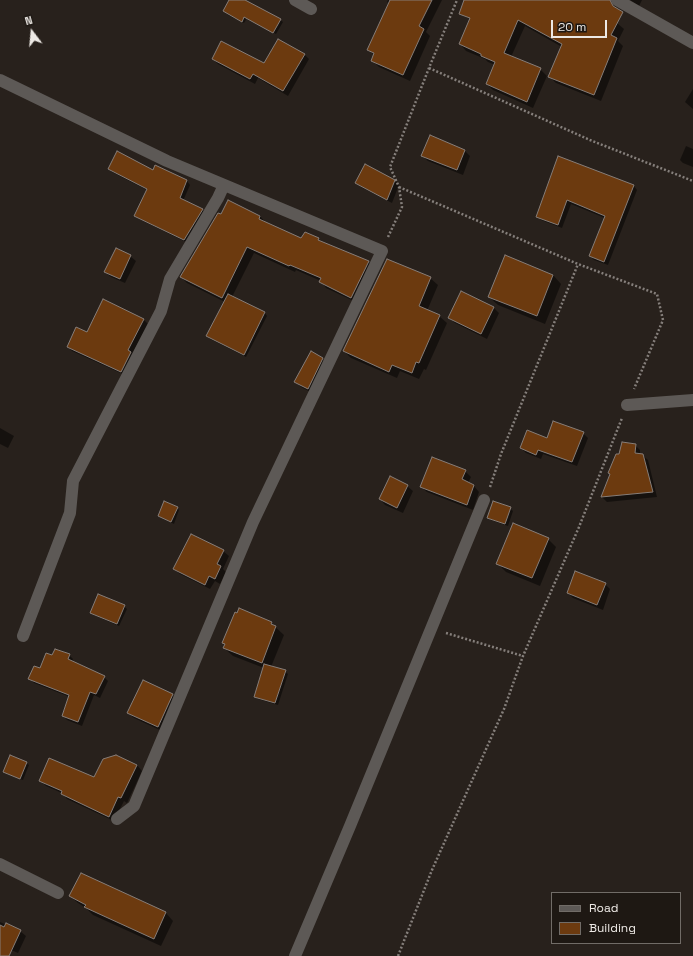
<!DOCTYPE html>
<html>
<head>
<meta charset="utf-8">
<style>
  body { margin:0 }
  #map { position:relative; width:693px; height:956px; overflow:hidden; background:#28211c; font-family:"Space Grotesk",sans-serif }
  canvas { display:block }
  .legend { position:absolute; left:551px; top:892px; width:130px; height:52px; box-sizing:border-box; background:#1e1813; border:1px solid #716c67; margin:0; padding:5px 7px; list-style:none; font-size:12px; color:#ede9e5 }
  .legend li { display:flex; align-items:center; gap:8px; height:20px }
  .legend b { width:20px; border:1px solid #716c67 }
  .north { position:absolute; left:12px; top:12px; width:40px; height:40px; -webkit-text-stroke:3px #1e1813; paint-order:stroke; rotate:344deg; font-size:11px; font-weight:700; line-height:16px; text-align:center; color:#ede9e5 }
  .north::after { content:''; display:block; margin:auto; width:14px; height:18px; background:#ede9e5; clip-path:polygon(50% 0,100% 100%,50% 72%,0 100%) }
  .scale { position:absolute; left:551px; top:20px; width:56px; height:18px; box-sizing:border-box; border:2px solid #ede9e5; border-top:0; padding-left:5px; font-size:12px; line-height:14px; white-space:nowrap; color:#ede9e5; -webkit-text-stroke:3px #1e1813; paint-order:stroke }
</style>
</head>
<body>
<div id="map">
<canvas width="693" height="956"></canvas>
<ul class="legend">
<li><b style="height:5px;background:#5d5956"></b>Road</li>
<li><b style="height:11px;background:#6c3a0f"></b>Building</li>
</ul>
<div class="north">N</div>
<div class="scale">20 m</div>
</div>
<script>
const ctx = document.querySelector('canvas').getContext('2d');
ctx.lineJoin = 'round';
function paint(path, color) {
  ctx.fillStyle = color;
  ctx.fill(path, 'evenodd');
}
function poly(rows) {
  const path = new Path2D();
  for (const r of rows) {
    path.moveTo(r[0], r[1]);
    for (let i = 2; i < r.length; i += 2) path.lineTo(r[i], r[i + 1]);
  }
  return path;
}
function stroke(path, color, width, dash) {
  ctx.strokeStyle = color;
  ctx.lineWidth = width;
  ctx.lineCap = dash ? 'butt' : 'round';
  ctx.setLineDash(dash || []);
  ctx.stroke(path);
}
paint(poly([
  [233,0,242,0,280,20,283,22,276,34,247,18,244,23,228,15,226,12],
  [388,0,442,0,426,32,430,36,410,81,379,67,372,60,374,55,369,50,389,4,387,2],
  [480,0,576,0,617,23,624,29,618,41,623,46,601,101,556,83,549,76,562,47,525,26,511,57,540,69,547,76,533,108,493,90,487,84,495,65,488,62,485,59,466,51,460,44],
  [630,0,642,0,639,6],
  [304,54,309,59,288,96,258,78,255,84,218,64,213,59,265,65],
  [693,89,693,109,685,102],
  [430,137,465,151,470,156,463,175,428,161,422,156],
  [686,146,693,149,693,167,683,163,680,160],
  [558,157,634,186,637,190,608,265,594,260,590,256,605,218,571,204,562,228,541,220,537,216],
  [109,169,154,171,187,181,190,185,183,201,202,209,206,213,188,243,139,219,135,216,147,190,112,172],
  [395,181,399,185,392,203,361,187,357,183],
  [229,201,260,216,266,223,302,239,318,239,322,242,368,262,375,268,358,303,326,288,321,281,296,270,295,272,254,253,232,297,265,313,267,316,246,357,210,339,207,336,225,302,187,283,181,277,222,216],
  [130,256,136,261,125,283,111,277,105,272],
  [387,260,430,278,438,285,427,311,439,316,447,323,426,370,424,369,419,379,400,371,397,378,351,358,344,351],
  [553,275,561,284,545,324,498,305,489,297],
  [494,308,499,313,487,339,455,323,449,318],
  [144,320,148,324,132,354,125,375,72,351,68,347,87,333],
  [322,359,328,364,314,394,301,387,296,382],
  [0,428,14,436,8,448,0,444],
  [583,433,588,438,577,466,543,454,541,459,526,453,521,448,547,439],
  [635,445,640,450,640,454,642,455,648,460,657,497,607,502,602,497,619,455],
  [433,458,465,471,471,477,468,483,474,486,479,492,473,510,427,492,421,487],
  [407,486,413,491,403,513,385,505,380,499],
  [177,508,179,510,174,524,159,516],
  [510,508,513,511,508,526,491,520,488,518],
  [548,539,556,547,540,586,506,572,498,564],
  [223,551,229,556,223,569,226,572,220,584,215,581,210,589,180,574,174,569],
  [605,584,610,589,603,610,573,598,568,593],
  [124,606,127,609,119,626,94,615,91,613],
  [271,623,284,635,271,667,285,671,288,674,278,705,258,699,255,696,264,668,233,656,224,648,225,645,224,643],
  [69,655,73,659,72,662,104,677,108,681,100,698,94,695,82,726,67,720,63,716,70,697,34,683,30,679,53,656],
  [172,695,178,700,164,732,134,718,128,713],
  [26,763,29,765,23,780,7,774,4,772],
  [137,765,142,771,127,803,124,801,114,821,67,799,62,793,46,786,41,781,95,778],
  [81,875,166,913,173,921,161,946,93,915,86,908,78,903,70,896],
  [0,922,20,931,26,936,18,953,0,945]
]), '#0007');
const building = poly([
  [229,0,245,0,281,19,273,33,244,17,242,22,223,11,229,0],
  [390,0,432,0,419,26,424,29,403,75,371,61,374,53,367,50,390,0],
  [464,0,610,0,613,6,623,12,611,35,617,38,594,95,548,77,562,44,518,20,504,53,541,68,527,102,486,84,495,62,481,56,481,54,459,44,470,18,459,14,464,0],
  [278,39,305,54,283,91,253,74,250,79,212,59,221,41,264,63,278,39],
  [430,135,465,150,457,170,421,156,430,135],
  [117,151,153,170,155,165,187,180,180,198,203,209,184,240,134,216,147,189,108,169,117,151],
  [558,156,634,185,604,262,589,256,605,216,567,200,558,225,536,217,558,156],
  [365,164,395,180,387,200,355,183,365,164],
  [228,200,260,216,259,219,301,238,305,232,319,238,318,240,369,261,351,298,319,282,321,278,290,265,289,266,247,247,222,298,180,277,218,213,221,214,228,200],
  [116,248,131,255,120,279,104,272,116,248],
  [505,255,553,275,537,316,488,297,505,255],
  [387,259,431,277,419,306,440,315,419,363,416,362,412,373,392,365,389,372,343,351,387,259],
  [461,291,494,307,481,334,448,318,461,291],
  [228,294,265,312,244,355,206,336,228,294],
  [103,299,144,319,128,350,131,352,121,372,67,347,76,327,87,332,103,299],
  [311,351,323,358,308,389,294,382,311,351],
  [553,421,584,432,572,462,538,450,536,455,520,448,527,430,547,438,553,421],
  [622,442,636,444,635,453,643,454,653,492,601,497,610,474,608,473,616,454,619,454,622,442],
  [432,457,466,470,462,479,474,485,467,505,420,487,432,457],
  [390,476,408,485,397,508,379,499,390,476],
  [164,501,178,507,171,522,158,516,164,501],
  [493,501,511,507,505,524,487,518,493,501],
  [513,523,549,538,532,578,496,564,513,523],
  [191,534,224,550,217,564,221,566,215,579,209,576,205,585,173,569,191,534],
  [575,571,606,583,597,605,567,593,575,571],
  [98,594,125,605,117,624,90,613,98,594],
  [239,608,272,622,271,624,276,626,262,663,223,648,225,644,222,643,235,612,237,613,239,608],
  [55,649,70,654,68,659,105,676,96,694,90,692,78,722,62,716,69,695,28,679,34,666,40,668,46,653,52,655,55,649],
  [264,664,286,670,275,703,254,697,264,664],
  [143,680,173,694,158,727,127,713,143,680],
  [10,755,27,762,20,779,3,772,10,755],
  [116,755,137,765,121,798,118,797,109,817,61,794,62,791,39,781,49,758,94,777,103,759,116,755],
  [81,873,166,912,154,939,84,907,86,905,69,896,81,873],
  [6,923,21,930,9,956,0,956,0,925,4,927,6,923]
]);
paint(building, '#6c3a0f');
stroke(building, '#867d78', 1);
stroke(poly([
  [429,68,590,140,693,181],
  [399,187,578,264,657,294,663,320,634,389],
  [388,237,402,207,399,187,390,167,429,68,457,0],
  [490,487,501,454,578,264],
  [446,633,523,656],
  [398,956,432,870,504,709,523,656,579,527,622,418]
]), '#857f7b', 2.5, [2, 2]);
stroke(poly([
  [295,0,311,9],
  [617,0,693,43],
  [0,80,167,161,382,251,253,522,134,806,117,819],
  [627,405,693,400],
  [23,636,70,513,73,481,161,311,170,279,218,198,224,185],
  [0,864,58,893],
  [295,956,350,826,484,500]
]), '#5d5956', 12);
</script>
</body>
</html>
